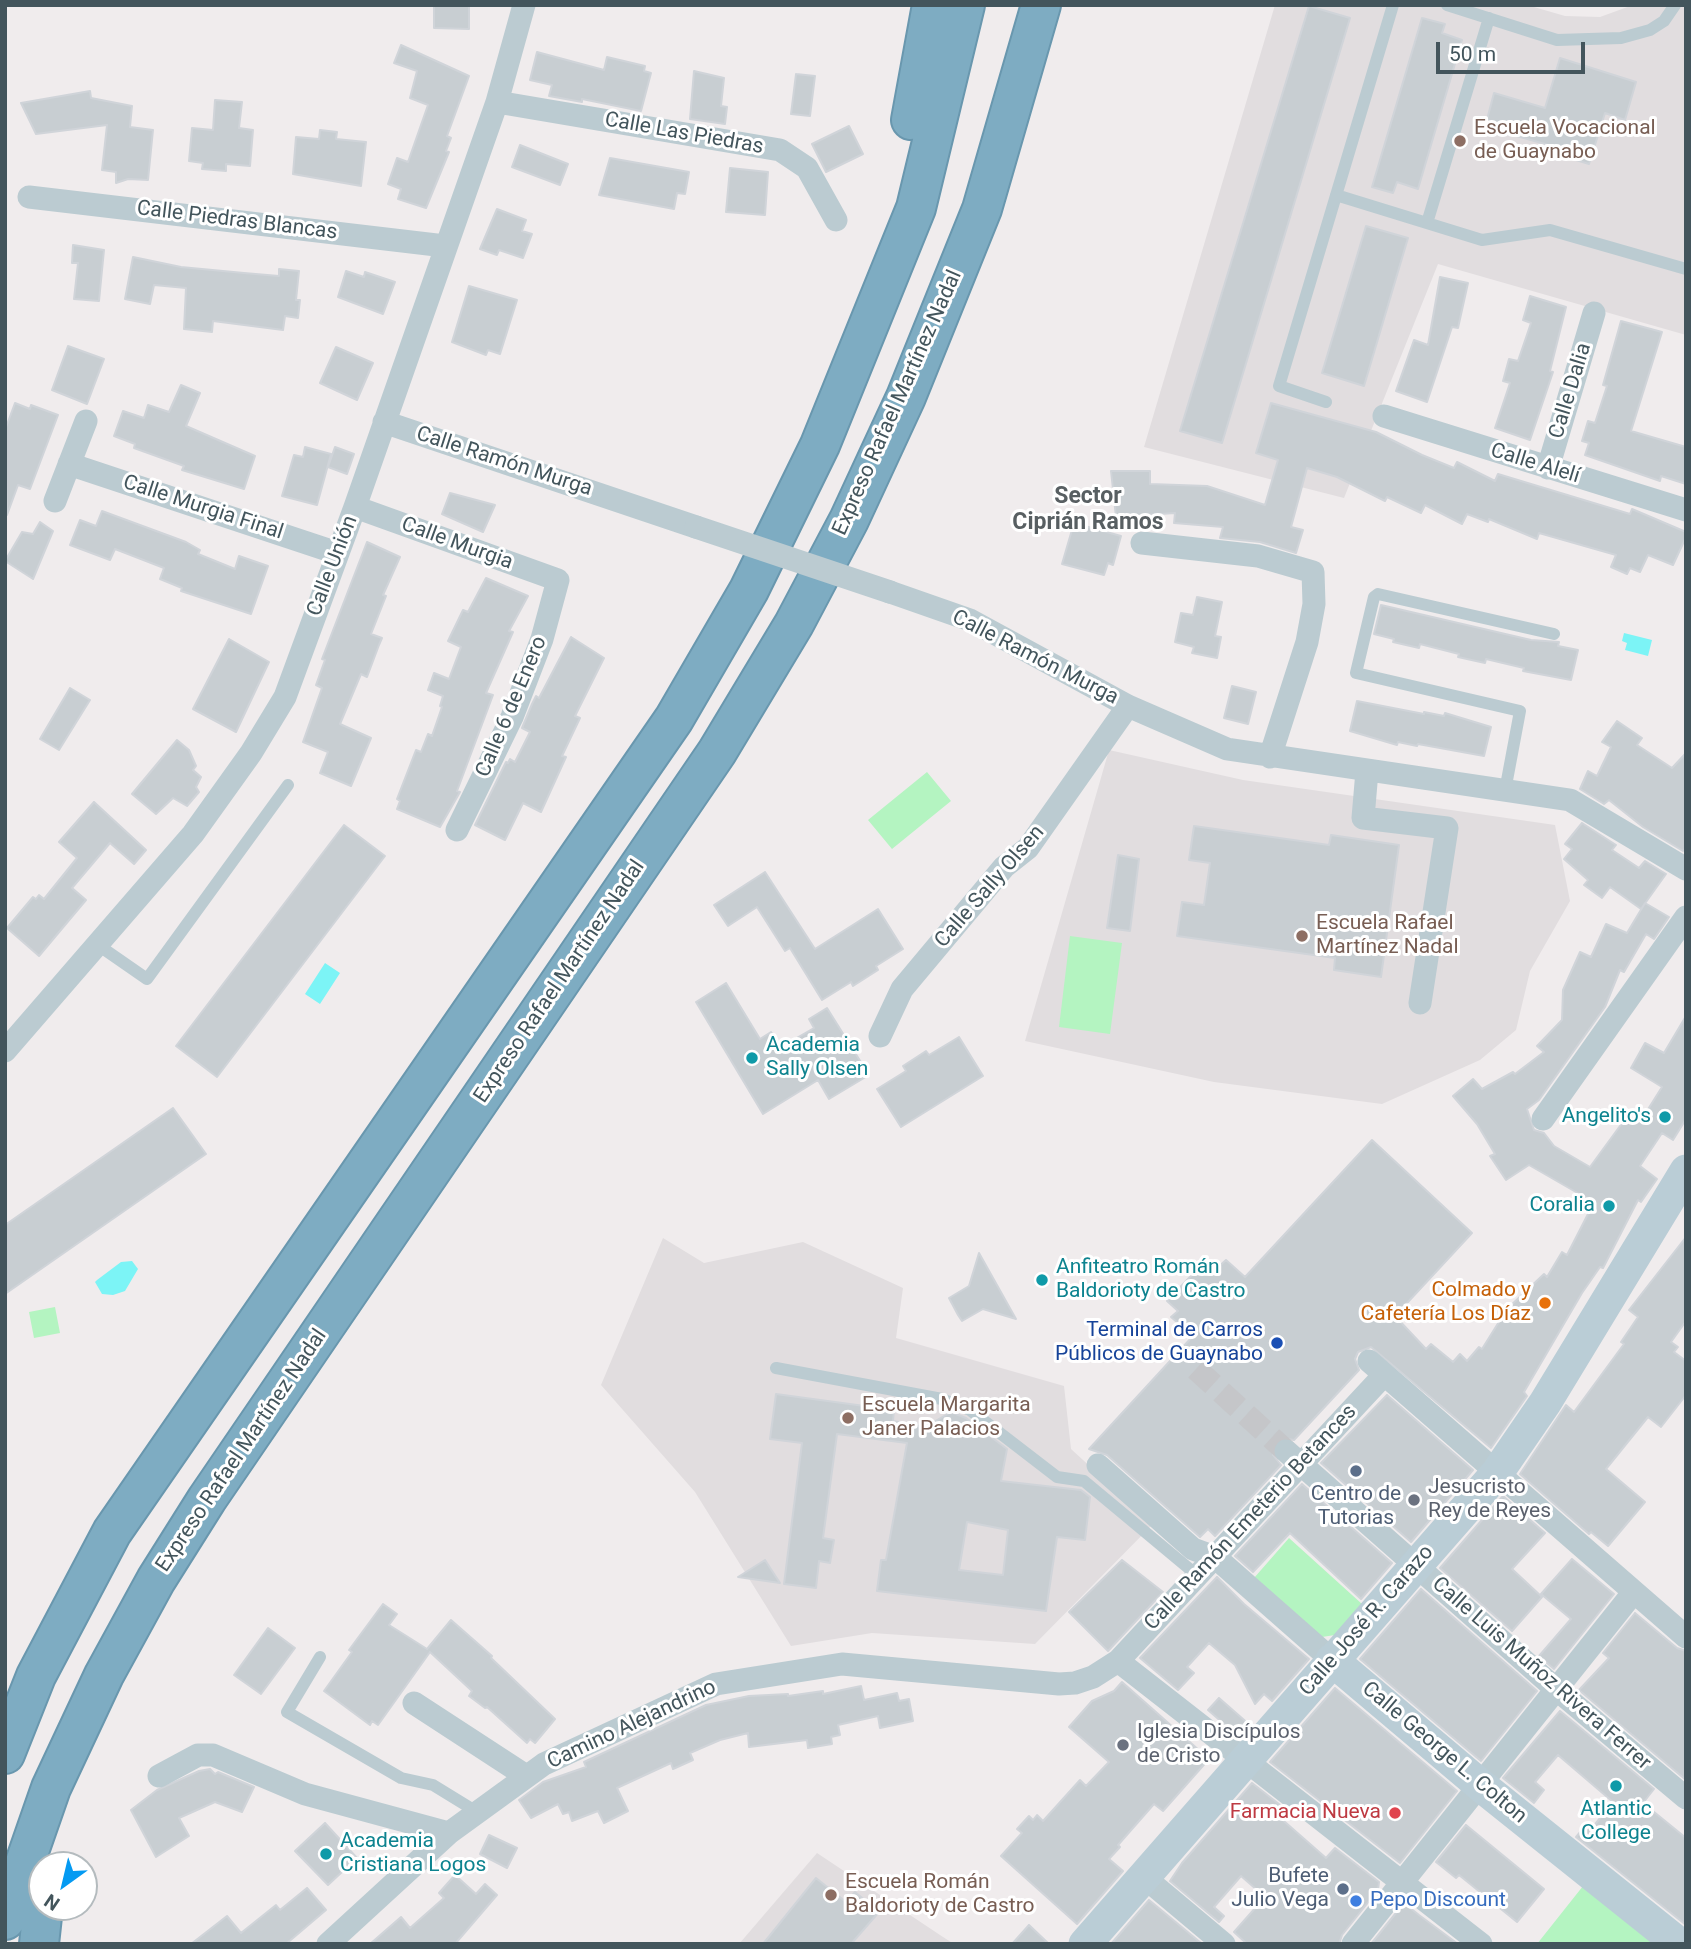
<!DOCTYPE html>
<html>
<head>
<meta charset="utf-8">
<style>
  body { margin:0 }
  #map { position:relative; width:1691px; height:1949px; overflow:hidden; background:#f0eced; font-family:Roboto,sans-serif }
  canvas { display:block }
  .frame { position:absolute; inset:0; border:7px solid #43555c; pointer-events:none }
  .north { position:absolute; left:28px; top:1851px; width:70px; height:70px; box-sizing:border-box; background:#fff; border:2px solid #b4bbbe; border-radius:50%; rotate:214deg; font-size:19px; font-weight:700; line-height:28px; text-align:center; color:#43555c }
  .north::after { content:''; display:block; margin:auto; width:24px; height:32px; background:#049af2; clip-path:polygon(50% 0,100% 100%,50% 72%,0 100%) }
  .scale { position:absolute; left:1436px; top:42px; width:149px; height:32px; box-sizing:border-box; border:4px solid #43555c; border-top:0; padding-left:9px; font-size:21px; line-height:24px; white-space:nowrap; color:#43555c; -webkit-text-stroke:5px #fff; paint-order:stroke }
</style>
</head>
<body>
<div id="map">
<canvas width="1691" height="1949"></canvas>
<div class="frame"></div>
<div class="north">N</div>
<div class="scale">50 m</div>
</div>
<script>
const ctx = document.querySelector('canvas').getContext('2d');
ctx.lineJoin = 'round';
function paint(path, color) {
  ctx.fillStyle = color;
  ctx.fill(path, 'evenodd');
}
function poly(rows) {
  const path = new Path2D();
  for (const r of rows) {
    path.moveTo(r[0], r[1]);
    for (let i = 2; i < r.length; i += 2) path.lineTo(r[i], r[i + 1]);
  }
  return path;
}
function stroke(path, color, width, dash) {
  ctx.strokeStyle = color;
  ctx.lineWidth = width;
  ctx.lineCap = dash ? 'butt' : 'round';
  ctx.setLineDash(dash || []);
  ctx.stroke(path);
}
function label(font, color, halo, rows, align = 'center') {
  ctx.font = font + ' Roboto,sans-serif';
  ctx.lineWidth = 6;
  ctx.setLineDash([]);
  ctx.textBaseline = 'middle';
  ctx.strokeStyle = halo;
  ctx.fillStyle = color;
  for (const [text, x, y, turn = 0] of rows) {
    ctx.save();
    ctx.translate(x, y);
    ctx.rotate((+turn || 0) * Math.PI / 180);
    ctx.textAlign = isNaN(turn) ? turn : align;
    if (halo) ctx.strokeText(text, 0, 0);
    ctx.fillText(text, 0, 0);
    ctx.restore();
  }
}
paint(poly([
  [1275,5,1527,5,1565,16,1600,17,1633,5,1686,5,1686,335,1438,264,1344,498,1144,447],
  [1109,750,1243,780,1555,825,1570,901,1530,971,1516,1030,1480,1060,1382,1104,1214,1082,1025,1041],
  [663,1238,704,1263,803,1242,903,1288,896,1338,1064,1386,1071,1449,1153,1524,1035,1644,872,1633,791,1646,695,1492,601,1385],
  [817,1853,943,1937,954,1944,739,1944]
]), '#e1dddf');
paint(poly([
  [927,772,951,801,892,849,868,820],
  [1070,936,1122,943,1110,1034,1059,1027],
  [55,1307,60,1333,34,1338,29,1312],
  [1289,1538,1362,1604,1335,1635,1322,1637,1254,1578],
  [1587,1881,1663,1944,1537,1944]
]), '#b4f4c1');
paint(poly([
  [1624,633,1652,640,1648,656,1625,650,1627,643,1622,641],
  [325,963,340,973,320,1004,305,994],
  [132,1261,138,1269,125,1291,113,1295,102,1294,95,1282,97,1280,121,1262]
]), '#7cf4f6');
const building = poly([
  [434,5,469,5,469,29,434,28,434,5],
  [1309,6,1350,18,1222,443,1180,431,1309,6],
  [1422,18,1445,24,1442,33,1462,40,1418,189,1397,182,1393,193,1372,187,1422,18],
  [401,45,469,76,447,136,451,138,446,151,449,152,426,208,398,199,401,189,388,184,397,158,408,162,428,105,410,98,417,71,394,63,401,45],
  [537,52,604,70,607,57,645,66,644,71,651,73,641,111,582,99,582,102,549,96,552,85,530,80,537,52],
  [1560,58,1636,82,1625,120,1605,113,1589,164,1550,152,1552,146,1485,127,1494,93,1545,108,1560,58],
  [694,71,724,78,721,106,727,107,725,124,690,119,694,71],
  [796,74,815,76,810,116,791,114,796,74],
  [90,91,91,98,132,106,130,127,153,130,148,180,128,179,116,183,116,172,102,170,107,125,36,134,21,103,90,91],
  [215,100,242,102,239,128,253,130,250,166,226,164,226,171,202,169,203,163,189,161,192,128,213,130,215,100],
  [849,126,863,154,826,172,812,144,849,126],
  [320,130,337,132,336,139,366,142,361,186,293,174,296,137,319,139,320,130],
  [520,145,568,164,560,185,512,167,520,145],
  [610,158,689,172,685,194,677,193,674,209,599,195,610,158],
  [730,168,768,172,765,215,726,212,730,168],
  [497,209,526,220,522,231,532,234,523,258,499,250,497,255,480,249,497,209],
  [1366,226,1408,238,1364,386,1322,373,1366,226],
  [73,245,104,250,99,301,74,299,78,263,72,263,73,245],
  [133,257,181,267,244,273,279,276,279,269,299,271,296,300,300,300,298,318,285,316,283,330,213,321,212,332,184,329,186,288,154,285,150,304,125,299,133,257],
  [346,271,364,277,365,272,395,282,383,314,338,297,346,271],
  [1440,277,1468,283,1458,328,1452,327,1427,402,1396,391,1414,340,1428,345,1440,277],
  [469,286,517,300,500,354,488,350,486,355,452,342,469,286],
  [1530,296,1566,307,1550,371,1553,372,1530,440,1495,428,1510,383,1503,381,1509,359,1518,361,1531,323,1523,320,1530,296],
  [1621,321,1662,332,1631,431,1686,447,1686,484,1661,476,1660,481,1585,455,1589,443,1582,441,1588,421,1595,423,1607,386,1603,385,1621,321],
  [68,346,104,359,87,404,52,390,68,346],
  [336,347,373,363,357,400,320,383,336,347],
  [181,385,200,393,186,426,255,456,244,489,182,470,184,466,134,448,135,444,114,436,123,411,144,418,148,405,169,412,181,385],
  [15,403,30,409,31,405,58,415,30,489,18,485,7,515,5,430,15,403],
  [1271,403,1376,432,1422,455,1454,468,1457,462,1495,481,1498,474,1630,514,1632,509,1686,532,1686,537,1673,565,1648,555,1640,572,1630,568,1627,574,1611,567,1616,555,1539,533,1537,539,1489,519,1488,522,1467,514,1462,524,1425,505,1421,513,1387,497,1385,501,1337,477,1307,468,1291,527,1303,530,1296,553,1260,542,1220,538,1223,527,1174,523,1175,513,1116,517,1111,471,1150,471,1150,484,1207,486,1265,505,1278,460,1256,453,1271,403],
  [305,447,331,454,317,505,282,496,294,455,303,457,305,447],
  [335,447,354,454,347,474,328,467,335,447],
  [450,493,495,505,483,532,442,514,450,493],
  [102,511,186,542,200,550,198,554,235,569,239,556,268,566,251,614,181,591,182,588,160,579,164,568,115,549,110,560,70,545,80,520,96,526,102,511],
  [40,522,53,531,33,579,5,561,22,532,33,534,40,522],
  [1074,523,1121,536,1113,565,1108,563,1104,575,1062,564,1074,523],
  [367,542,400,557,383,595,386,596,371,634,382,638,379,645,367,677,361,674,340,724,371,738,351,786,320,773,328,752,303,742,322,688,316,685,325,660,322,659,367,542],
  [486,578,528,596,509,631,513,632,486,693,493,695,457,791,460,792,440,827,397,809,400,801,397,799,416,750,421,752,428,734,432,736,442,707,440,706,443,696,428,690,434,673,449,679,461,647,448,641,463,610,468,612,486,578],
  [1197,597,1222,602,1215,636,1221,637,1217,658,1192,653,1194,647,1175,642,1181,613,1193,615,1197,597],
  [1381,605,1531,640,1559,642,1558,646,1578,650,1571,680,1523,671,1524,668,1486,659,1485,663,1458,657,1459,654,1420,644,1419,648,1393,642,1394,639,1374,634,1381,605],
  [571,637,604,658,575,716,580,718,562,756,566,757,541,812,523,803,505,840,475,825,506,762,508,763,510,759,515,762,530,732,522,728,532,704,536,696,539,698,571,637],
  [229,639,269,662,236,732,193,709,229,639],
  [1232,686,1256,692,1248,724,1224,718,1232,686],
  [70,688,90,700,59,750,40,739,70,688],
  [1357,701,1424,714,1424,712,1444,716,1445,713,1491,727,1484,756,1418,744,1417,746,1398,742,1397,745,1350,731,1357,701],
  [1617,721,1642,738,1637,745,1672,768,1686,753,1686,847,1683,851,1643,827,1609,800,1604,804,1580,789,1588,771,1597,776,1611,747,1602,742,1617,721],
  [177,740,189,750,196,766,193,770,201,777,196,787,199,792,187,806,173,798,156,814,132,794,177,740],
  [94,802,146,850,134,864,110,843,72,888,86,900,39,956,7,928,33,897,36,899,39,895,44,899,77,858,59,842,94,802],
  [1582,823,1616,845,1612,850,1639,868,1645,861,1666,874,1641,909,1610,887,1602,898,1584,885,1588,880,1564,859,1572,849,1565,844,1582,823],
  [344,825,385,856,217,1077,176,1046,344,825],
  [1194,826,1329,845,1331,835,1399,845,1381,977,1334,970,1335,958,1177,936,1182,902,1204,905,1210,863,1189,860,1194,826],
  [1118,855,1139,859,1130,931,1107,928,1118,855],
  [765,872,815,949,878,909,903,949,876,966,878,970,853,986,851,982,822,1000,790,948,785,951,757,907,728,926,714,905,765,872],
  [1645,903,1669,917,1654,939,1646,934,1624,972,1620,970,1605,1007,1539,1100,1527,1109,1534,1130,1544,1133,1554,1146,1590,1167,1628,1115,1640,1122,1662,1087,1631,1068,1645,1043,1664,1053,1686,1016,1686,1119,1673,1140,1662,1133,1640,1166,1657,1179,1641,1202,1638,1200,1603,1268,1600,1267,1582,1293,1524,1392,1527,1396,1491,1448,1371,1347,1358,1352,1355,1359,1359,1370,1294,1440,1282,1438,1275,1442,1273,1455,1281,1465,1215,1536,1208,1529,1200,1537,1107,1455,1089,1449,1193,1336,1171,1317,1178,1311,1167,1301,1207,1259,1217,1268,1226,1260,1245,1277,1372,1140,1472,1233,1395,1316,1426,1349,1431,1344,1453,1362,1460,1354,1467,1361,1479,1347,1482,1349,1507,1309,1544,1274,1547,1277,1562,1252,1567,1255,1589,1212,1583,1209,1588,1199,1529,1165,1506,1180,1490,1156,1495,1154,1477,1124,1453,1096,1473,1079,1482,1089,1513,1072,1515,1074,1544,1052,1537,1046,1562,1020,1563,990,1580,952,1591,957,1606,924,1627,933,1645,903],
  [726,983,760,1039,771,1032,781,1047,814,1028,809,1019,827,1008,869,1075,829,1099,818,1080,763,1114,696,1002,726,983],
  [959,1037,983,1076,901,1127,877,1089,906,1071,903,1066,926,1051,929,1055,959,1037],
  [173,1108,206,1154,5,1294,5,1225,173,1108],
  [1686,1237,1686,1321,1671,1342,1678,1347,1674,1352,1686,1361,1686,1395,1661,1427,1648,1417,1606,1469,1645,1502,1608,1546,1591,1532,1589,1534,1520,1474,1566,1405,1574,1412,1624,1344,1621,1342,1638,1317,1629,1310,1686,1237],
  [979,1253,1016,1319,983,1309,962,1321,958,1315,949,1298,969,1286,979,1253],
  [776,1394,894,1410,893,1421,925,1427,951,1412,966,1418,1007,1449,1001,1481,1081,1490,1090,1497,1085,1540,1057,1537,1046,1611,877,1591,881,1560,886,1560,907,1443,837,1434,823,1538,834,1540,830,1563,819,1561,816,1588,784,1584,802,1443,770,1439,776,1394],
  [967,1522,1008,1530,1003,1575,959,1570,967,1522],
  [1387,1395,1473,1470,1411,1542,1321,1463,1387,1395],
  [1302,1484,1392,1563,1361,1599,1290,1533,1253,1572,1235,1556,1302,1484],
  [1503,1496,1545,1533,1512,1569,1542,1597,1512,1631,1440,1568,1503,1496],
  [1572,1559,1614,1594,1554,1669,1539,1656,1571,1619,1541,1594,1572,1559],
  [765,1560,780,1583,738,1577,765,1560],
  [1122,1560,1163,1592,1108,1651,1069,1612,1122,1560],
  [1217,1577,1244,1604,1309,1659,1272,1701,1264,1694,1255,1704,1235,1665,1209,1643,1187,1667,1194,1673,1178,1690,1140,1658,1217,1577],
  [1421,1589,1537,1691,1481,1761,1360,1659,1421,1589],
  [383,1604,397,1614,389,1625,427,1649,451,1620,492,1656,491,1658,555,1719,535,1743,530,1739,527,1743,487,1707,485,1708,469,1696,472,1691,430,1652,378,1725,372,1721,370,1725,324,1691,352,1652,349,1650,383,1604],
  [1635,1613,1677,1648,1686,1651,1686,1780,1579,1690,1609,1658,1603,1653,1635,1613],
  [268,1628,295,1648,261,1694,234,1675,268,1628],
  [1122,1682,1209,1759,1163,1811,1154,1804,1118,1845,1120,1847,1109,1859,1123,1871,1077,1924,1001,1856,1022,1833,1017,1829,1029,1816,1033,1820,1037,1815,1043,1821,1080,1780,1086,1786,1109,1762,1069,1727,1092,1701,1114,1691,1122,1682],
  [861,1686,864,1700,897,1693,899,1701,909,1699,913,1721,880,1728,878,1716,838,1725,840,1735,831,1737,832,1744,808,1748,807,1740,749,1747,748,1733,720,1740,690,1753,693,1760,673,1769,671,1763,617,1788,628,1811,604,1823,598,1811,572,1821,569,1812,563,1814,558,1804,531,1818,519,1800,543,1782,586,1767,584,1762,706,1705,749,1696,788,1694,788,1696,823,1691,823,1694,861,1686],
  [1335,1688,1457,1791,1400,1863,1270,1762,1335,1688],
  [1219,1698,1251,1726,1240,1738,1208,1710,1219,1698],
  [1560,1711,1654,1789,1643,1803,1686,1838,1686,1925,1576,1837,1587,1824,1592,1828,1613,1802,1558,1755,1535,1782,1544,1790,1534,1803,1503,1778,1560,1711],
  [210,1769,215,1774,218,1772,254,1787,242,1812,215,1802,179,1818,189,1836,156,1857,131,1810,157,1790,199,1771,210,1769],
  [1252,1783,1284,1808,1277,1815,1326,1858,1335,1848,1379,1882,1378,1890,1342,1935,1339,1944,1247,1944,1234,1932,1265,1897,1241,1876,1214,1907,1224,1916,1219,1922,1170,1881,1182,1863,1252,1783],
  [325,1823,357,1858,328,1885,295,1851,325,1823],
  [1466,1825,1544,1889,1517,1922,1459,1875,1456,1878,1436,1862,1466,1825],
  [489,1835,517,1848,507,1868,480,1854,489,1835],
  [455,1875,476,1894,485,1884,497,1895,455,1944,370,1944,401,1917,410,1928,444,1898,439,1893,455,1875],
  [816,1878,846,1902,855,1892,879,1912,851,1944,763,1944,816,1878],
  [307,1888,326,1910,286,1944,191,1944,227,1916,241,1933,276,1905,280,1910,307,1888],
  [1149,1900,1201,1943,1201,1944,1111,1944,1149,1900],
  [1404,1903,1419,1915,1458,1944,1371,1944,1404,1903],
  [1029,1925,1049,1944,1012,1944,1029,1925]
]);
paint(building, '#c8ced2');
stroke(building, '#d0d4d9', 2);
stroke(poly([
  [1196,1369,1286,1451]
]), '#c5c6c9', 23, [23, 11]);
const highway = poly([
  [911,120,932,5],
  [5,1754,36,1676,112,1532,674,719,749,590,820,445,916,208,965,5],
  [5,1920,51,1788,104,1675,156,1580,207,1499,717,752,794,624,849,520,906,397,982,209,1041,5],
  [39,1944,43,1907]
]);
stroke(highway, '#6997ae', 42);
stroke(poly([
  [1447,5,1557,40,1621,38,1650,30,1664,21,1675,5],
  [1336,195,1482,240,1550,230,1686,269],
  [1427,223,1489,18],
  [1326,402,1279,386,1393,5],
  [1505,791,1520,711,1356,673,1374,597,1378,594,1554,634],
  [98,945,147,979,288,785],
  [776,1368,942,1399,970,1410,1057,1477,1084,1481,1198,1576],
  [320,1657,287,1712,401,1778,433,1785,477,1812]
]), '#bbcbd1', 12);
stroke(poly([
  [497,102,780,150,807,168,836,220],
  [29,197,445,246],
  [1384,416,1686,510],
  [384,422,696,527],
  [69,464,337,553],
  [1548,468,1594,313],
  [55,501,86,421],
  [355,507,558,580,542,639,512,717,457,830],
  [1142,543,1258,556,1313,572,1314,604,1307,642,1270,757],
  [890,592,970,620,1128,706,1227,749,1570,800,1686,869],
  [1367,771,1363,818,1447,828,1420,1003],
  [880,1036,902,989,1004,867,1028,848,1128,706],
  [5,1051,193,834,251,753,285,697,355,507,497,102,524,5],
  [1543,1119,1686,917],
  [1369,1361,1686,1637],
  [1286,1451,1556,1689,1686,1798],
  [1098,1465,1193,1549,1215,1557,1332,1660],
  [1118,1661,1481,1944],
  [414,1703,526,1776],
  [159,1776,198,1755,213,1755,305,1794,449,1833],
  [1144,1877,1224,1944],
  [328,1944,449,1833,544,1764,716,1684,842,1664,1059,1684,1075,1683,1093,1677,1118,1661,1384,1375],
  [1353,1944,1633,1593]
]), '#bbcbd1', 23);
stroke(poly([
  [1332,1660,1479,1784,1679,1944],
  [1085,1944,1497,1473,1545,1403,1686,1171]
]), '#bacdd6', 33);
stroke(highway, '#7eacc2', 38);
stroke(poly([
  [696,527,890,592]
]), '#bbcbd1', 23);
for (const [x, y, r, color] of [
  [1460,141,7,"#8d6e63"],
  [1302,936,7,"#8d6e63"],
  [752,1058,7,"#0f9aa8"],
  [1665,1117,7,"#0f9aa8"],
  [1609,1206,7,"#0f9aa8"],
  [1042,1280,7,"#0f9aa8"],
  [1545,1303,7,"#e8710a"],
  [1277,1343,7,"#1a4fb4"],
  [848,1418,7,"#8d6e63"],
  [1356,1471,7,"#5c6f8a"],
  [1414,1500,7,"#6b7280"],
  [1123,1745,7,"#6b7280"],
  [1616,1786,7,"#0f9aa8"],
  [1395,1813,7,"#e0444e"],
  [326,1854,7,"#0f9aa8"],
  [1343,1889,7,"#5c6f8a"],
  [831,1895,7,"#8d6e63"],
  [1356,1901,7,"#3f7fe0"]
]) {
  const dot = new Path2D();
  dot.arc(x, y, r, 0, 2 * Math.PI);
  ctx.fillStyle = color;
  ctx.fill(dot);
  stroke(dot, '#fff', 2.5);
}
label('21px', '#785e54', '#fff', [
  ["Escuela Vocacional",1474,129],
  ["de Guaynabo",1474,153],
  ["Escuela Rafael",1316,924],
  ["Martínez Nadal",1316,948],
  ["Escuela Margarita",862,1406],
  ["Janer Palacios",862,1430],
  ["Escuela Román",845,1883],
  ["Baldorioty de Castro",845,1907]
], 'left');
label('21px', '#43555c', '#fff', [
  ["Calle Las Piedras",684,134,10],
  ["Calle Piedras Blancas",237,221,7],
  ["Calle Dalia",1571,391,-73],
  ["Expreso Rafael Martínez Nadal",898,403,-66],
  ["Calle Ramón Murga",504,462,18],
  ["Calle Alelí",1535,464,17],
  ["Calle Murgia Final",203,508,18],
  ["Calle Murgia",457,544,20],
  ["Calle Unión",333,566,-69],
  ["Calle Ramón Murga",1035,658,27],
  ["Calle 6 de Enero",512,707,-67],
  ["Calle Sally Olsen",990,887,-49],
  ["Expreso Rafael Martínez Nadal",560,982,-56],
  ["Expreso Rafael Martínez Nadal",242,1451,-56],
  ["Calle Ramón Emeterio Betances",1251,1518,-47],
  ["Calle José R. Carazo",1367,1621,-49],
  ["Calle Luis Muñoz Rivera Ferrer",1541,1674,41],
  ["Camino Alejandrino",632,1725,-25],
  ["Calle George L. Colton",1444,1753,40]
]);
label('21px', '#0d838f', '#fff', [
  ["Academia",766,1046],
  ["Sally Olsen",766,1070],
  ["Angelito's",1651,1117,"right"],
  ["Coralia",1595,1206,"right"],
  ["Anfiteatro Román",1056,1268],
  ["Baldorioty de Castro",1056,1292],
  ["Atlantic",1616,1810,"center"],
  ["College",1616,1834,"center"],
  ["Academia",340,1842],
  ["Cristiana Logos",340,1866]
], 'left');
label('21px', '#c56008', '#fff', [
  ["Colmado y",1531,1291],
  ["Cafetería Los Díaz",1531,1315]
], 'right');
label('21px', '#164399', '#fff', [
  ["Terminal de Carros",1263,1331],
  ["Públicos de Guaynabo",1263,1355]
], 'right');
label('21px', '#5b616d', '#fff', [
  ["Jesucristo",1428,1488],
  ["Rey de Reyes",1428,1512],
  ["Iglesia Discípulos",1137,1733],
  ["de Cristo",1137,1757]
], 'left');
label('21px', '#4e5e75', '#fff', [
  ["Centro de",1356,1495],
  ["Tutorias",1356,1519],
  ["Bufete",1329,1877,"right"],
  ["Julio Vega",1329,1901,"right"]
]);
label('21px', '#be3a42', '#fff', [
  ["Farmacia Nueva",1381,1813]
], 'right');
label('21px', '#366cbe', '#fff', [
  ["Pepo Discount",1370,1901]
], 'left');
label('bold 23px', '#585f62', '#fff', [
  ["Sector",1088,497],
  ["Ciprián Ramos",1088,523]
]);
</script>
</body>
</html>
